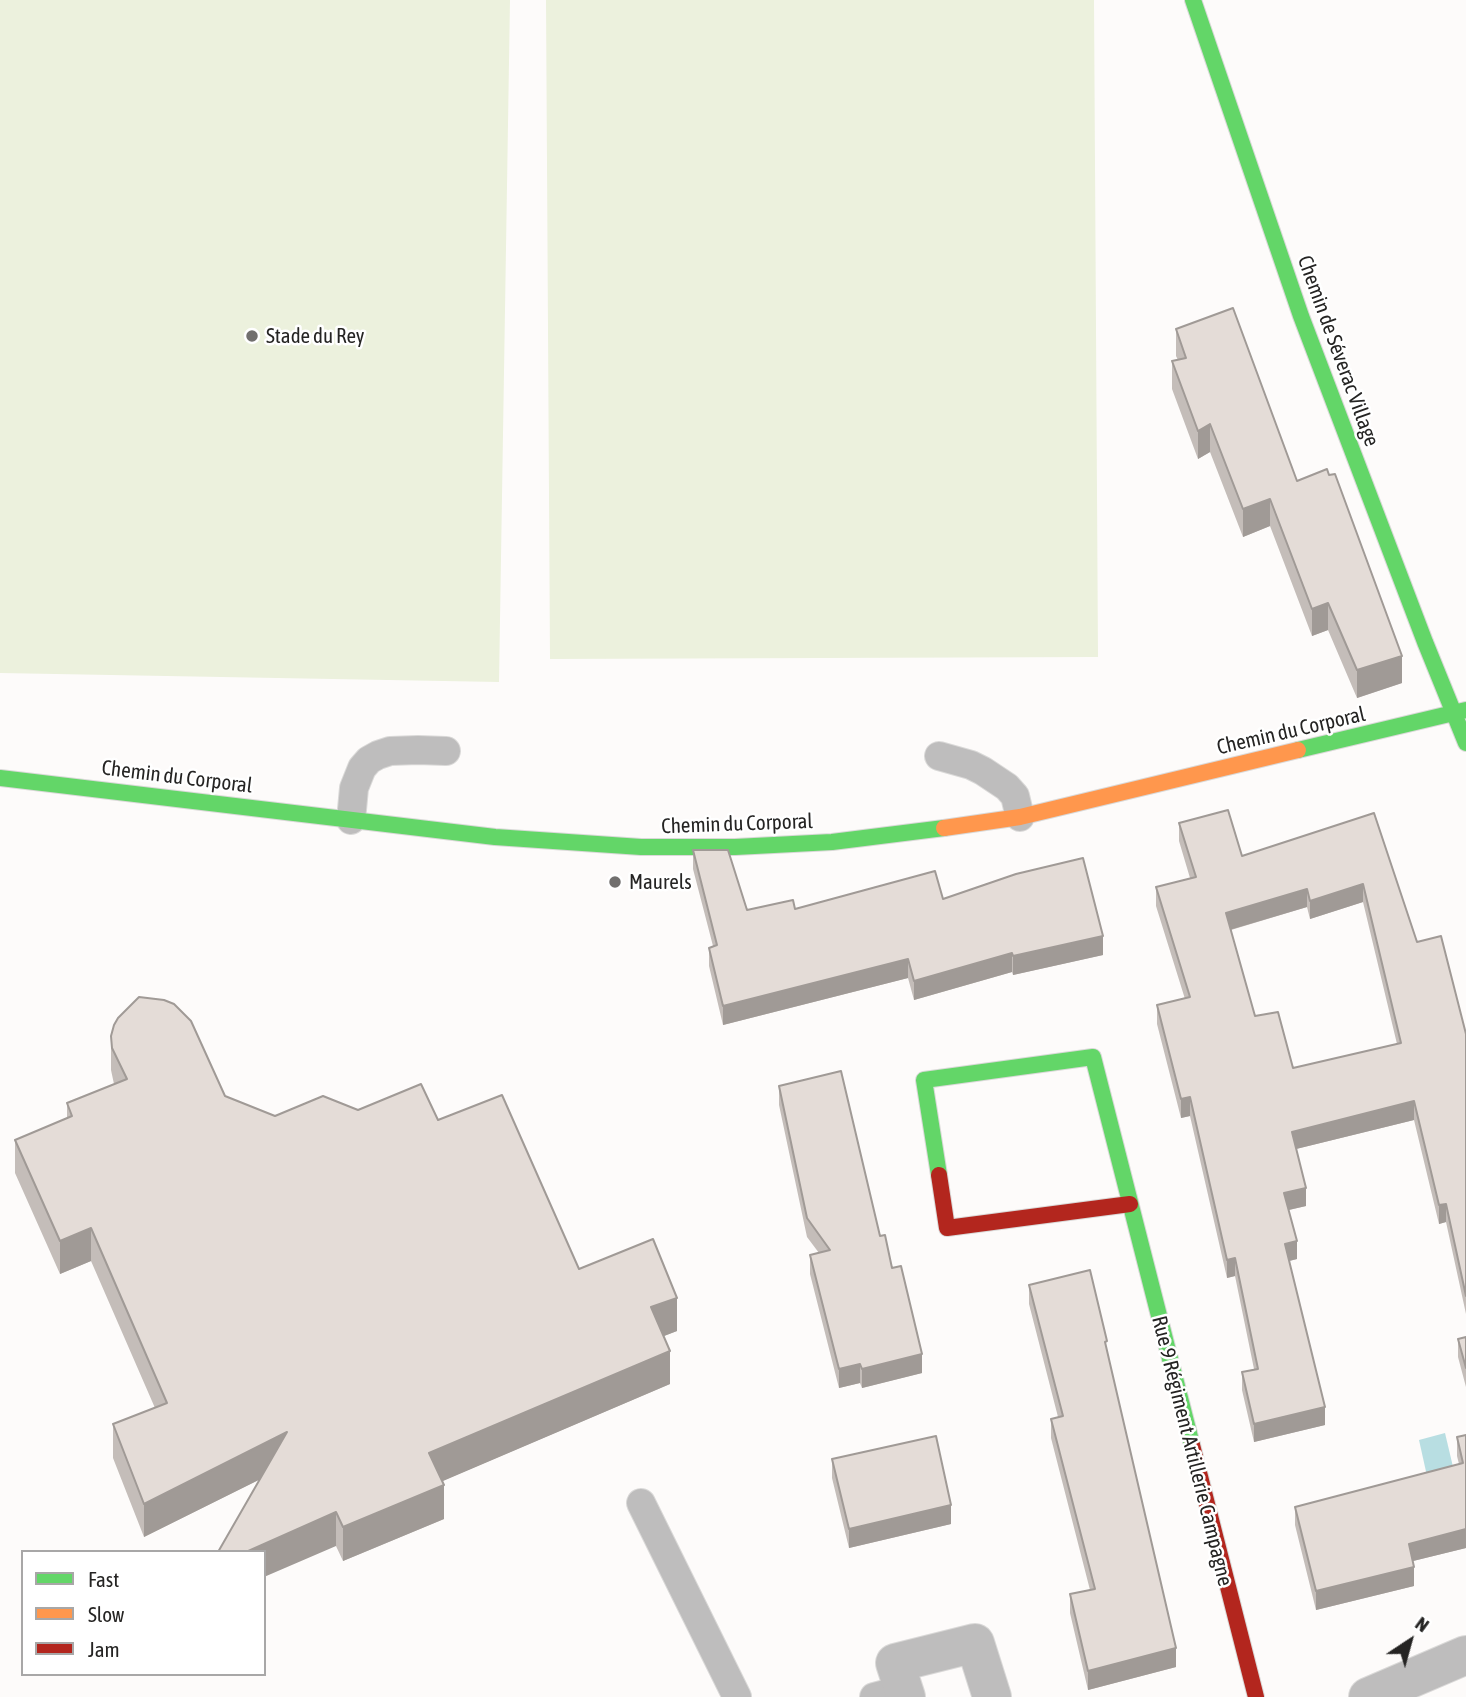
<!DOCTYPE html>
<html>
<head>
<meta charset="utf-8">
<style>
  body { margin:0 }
  #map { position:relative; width:1466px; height:1697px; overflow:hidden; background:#fdfbfa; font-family:"Asap Condensed",sans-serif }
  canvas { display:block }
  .legend { position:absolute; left:21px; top:1550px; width:245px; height:126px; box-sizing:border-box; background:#fff; border:2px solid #a8a7a7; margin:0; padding:9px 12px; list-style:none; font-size:21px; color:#252423 }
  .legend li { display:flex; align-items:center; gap:14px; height:35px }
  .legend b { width:35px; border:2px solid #a8a7a7 }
  .north { position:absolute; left:1375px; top:1606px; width:70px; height:70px; -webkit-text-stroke:5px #fff; paint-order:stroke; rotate:36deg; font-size:19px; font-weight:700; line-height:28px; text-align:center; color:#252423 }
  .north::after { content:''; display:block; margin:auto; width:24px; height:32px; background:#252423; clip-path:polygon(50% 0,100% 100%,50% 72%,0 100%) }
</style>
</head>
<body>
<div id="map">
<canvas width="1466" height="1697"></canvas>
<ul class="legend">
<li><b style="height:9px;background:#63d668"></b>Fast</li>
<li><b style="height:9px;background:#ff974d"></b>Slow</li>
<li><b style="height:9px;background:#b3261e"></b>Jam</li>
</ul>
<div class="north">N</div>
</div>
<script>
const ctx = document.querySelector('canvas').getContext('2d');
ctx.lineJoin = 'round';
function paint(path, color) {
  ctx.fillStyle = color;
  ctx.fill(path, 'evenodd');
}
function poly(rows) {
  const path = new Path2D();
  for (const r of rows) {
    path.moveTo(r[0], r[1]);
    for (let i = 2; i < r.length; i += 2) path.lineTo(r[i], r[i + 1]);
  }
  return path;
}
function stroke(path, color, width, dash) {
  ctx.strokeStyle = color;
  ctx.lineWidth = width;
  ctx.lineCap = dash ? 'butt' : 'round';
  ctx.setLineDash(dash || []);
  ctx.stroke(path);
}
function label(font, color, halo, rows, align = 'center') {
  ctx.font = font + ' "Asap Condensed",sans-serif';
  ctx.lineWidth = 5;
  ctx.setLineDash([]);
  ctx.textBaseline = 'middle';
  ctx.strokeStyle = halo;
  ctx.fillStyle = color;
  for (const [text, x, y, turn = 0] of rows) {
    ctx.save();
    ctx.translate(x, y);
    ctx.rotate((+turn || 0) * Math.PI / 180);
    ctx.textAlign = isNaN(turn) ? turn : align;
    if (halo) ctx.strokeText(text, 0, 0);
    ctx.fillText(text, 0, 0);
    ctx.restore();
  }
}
paint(poly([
  [0,0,510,0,499,682,0,673],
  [546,0,1094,0,1098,657,550,659]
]), '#ecf1dd');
paint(poly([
  [1445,1433,1458,1488,1431,1494,1419,1440]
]), '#b8dee2');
const lane = poly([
  [939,756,971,765,983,771,1007,787,1015,796,1020,817],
  [351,820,354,788,362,768,369,760,378,755,390,751,418,750,446,751],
  [641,1503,737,1697],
  [874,1697,904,1689]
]);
const street = poly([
  [906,1697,895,1663,975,1643,992,1697],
  [1368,1697,1466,1655]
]);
const fast = poly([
  [1193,0,1301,316,1425,642,1466,743],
  [1298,750,1466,710],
  [0,778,495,837,641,847,735,847,832,842,944,828],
  [939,1175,924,1080,1093,1057,1192,1445]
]);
const slow = poly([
  [944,828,1020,817,1298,750]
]);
const jam = poly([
  [939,1175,947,1228,1130,1204],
  [1192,1445,1256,1697]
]);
stroke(lane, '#dad9d8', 30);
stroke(street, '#dad9d8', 40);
stroke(fast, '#dad9d8', 18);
stroke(slow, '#dad9d8', 18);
stroke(jam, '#dad9d8', 18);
stroke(lane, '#bebdbd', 28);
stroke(street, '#bebdbd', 38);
stroke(fast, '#63d668', 16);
stroke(slow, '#ff974d', 16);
stroke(jam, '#b3261e', 16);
paint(poly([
  [1176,329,1297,481,1402,683,1357,698,1328,630,1312,636,1270,526,1243,537,1210,452,1198,459,1172,389,1172,361,1178,360,1176,356],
  [1374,813,1417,942,1466,1034,1466,1314,1446,1222,1439,1224,1414,1120,1296,1149,1306,1206,1289,1210,1297,1259,1289,1261,1325,1425,1254,1442,1242,1390,1242,1372,1254,1369,1235,1276,1227,1278,1190,1116,1181,1118,1157,1024,1157,1005,1185,999,1156,906,1156,887,1190,878,1179,841,1179,823,1242,856],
  [1363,902,1397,1044,1293,1068,1255,1016,1231,930,1307,907,1310,919],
  [693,850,747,910,795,909,943,899,1103,955,1013,975,1012,972,914,1000,908,978,723,1025,709,966,709,948,713,946,693,869],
  [111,1036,225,1096,275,1116,358,1110,438,1120,579,1269,677,1331,664,1336,670,1384,442,1481,444,1519,343,1561,336,1546,260,1479,144,1537,113,1458,113,1424,155,1408,91,1261,60,1274,15,1173,15,1140,67,1118,67,1103,114,1084,111,1070],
  [779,1086,880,1236,892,1268,922,1373,862,1388,860,1383,839,1388,810,1274,810,1255,819,1253,807,1237,779,1105],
  [1029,1285,1107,1351,1176,1667,1088,1690,1070,1613,1070,1594,1090,1590,1051,1438,1051,1419,1058,1417,1029,1304],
  [1466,1337,1466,1387,1458,1357,1458,1339],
  [1466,1435,1466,1548,1413,1561,1414,1586,1316,1610,1295,1525,1295,1507,1459,1464,1457,1456,1457,1437],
  [832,1459,951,1524,849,1548,832,1478]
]), '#c4bdb9');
paint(poly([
  [1210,424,1210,452,1198,459,1198,431],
  [1270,499,1270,526,1243,537,1243,509],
  [1328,603,1328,630,1312,636,1312,609],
  [1402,656,1402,683,1357,698,1357,670],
  [1363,884,1363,902,1310,919,1310,901],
  [1307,889,1307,907,1226,931,1226,913],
  [1103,936,1103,955,1013,975,1013,956],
  [1012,953,1012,972,914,1000,914,981],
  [908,959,908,978,723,1025,723,1006],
  [1190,1097,1190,1116,1181,1118,1181,1099],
  [1414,1101,1414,1120,1292,1150,1292,1132],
  [1306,1188,1306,1206,1284,1211,1284,1193],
  [1446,1204,1446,1222,1439,1224,1439,1205],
  [91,1228,91,1261,60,1274,60,1241],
  [1297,1241,1297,1259,1285,1262,1285,1244],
  [1235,1258,1235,1276,1227,1278,1227,1260],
  [677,1298,677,1331,651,1341,651,1307],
  [670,1351,670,1384,429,1487,429,1453],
  [922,1354,922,1373,862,1388,862,1369],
  [860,1364,860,1383,839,1388,839,1369],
  [1325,1407,1325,1425,1254,1442,1254,1424],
  [287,1432,287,1466,144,1537,144,1504],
  [444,1485,444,1519,343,1561,343,1527],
  [951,1505,951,1524,849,1548,849,1529],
  [336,1512,336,1546,264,1577,264,1552,246,1552],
  [1466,1529,1466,1548,1409,1562,1409,1544],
  [1414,1567,1414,1586,1316,1610,1316,1591],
  [1176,1648,1176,1667,1088,1690,1088,1671]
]), '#a09a96');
const building = poly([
  [1233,308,1297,481,1327,469,1329,475,1335,474,1402,656,1357,670,1328,603,1312,609,1270,499,1243,509,1210,424,1198,431,1172,361,1186,358,1176,329,1233,308],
  [1228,810,1242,856,1374,813,1417,942,1441,936,1466,1034,1466,1296,1446,1204,1439,1205,1414,1101,1292,1132,1306,1188,1284,1193,1297,1241,1285,1244,1325,1407,1254,1424,1242,1372,1258,1369,1235,1258,1227,1260,1190,1097,1181,1099,1157,1005,1190,997,1156,887,1196,877,1179,823,1228,810],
  [1363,884,1401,1043,1293,1068,1278,1012,1255,1016,1226,913,1307,889,1310,901,1363,884],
  [693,850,728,850,747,910,793,900,795,909,935,871,943,899,1016,874,1083,858,1103,936,1013,956,1012,953,914,981,908,959,723,1006,709,948,717,945,693,850],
  [139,997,164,1000,174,1004,191,1021,225,1096,275,1116,323,1096,358,1110,421,1084,438,1120,502,1095,579,1269,653,1239,677,1298,651,1307,670,1351,429,1453,444,1485,343,1527,336,1512,246,1552,218,1552,287,1432,144,1504,113,1424,167,1403,91,1228,60,1241,15,1140,72,1116,67,1103,127,1079,112,1048,111,1036,114,1025,118,1018,139,997],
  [841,1071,880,1236,885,1235,892,1268,901,1266,922,1354,862,1369,860,1364,839,1369,810,1255,830,1250,807,1218,779,1086,841,1071],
  [1090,1270,1107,1341,1105,1342,1176,1648,1088,1671,1070,1594,1095,1589,1051,1419,1063,1416,1029,1285,1090,1270],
  [1466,1337,1466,1368,1458,1339,1466,1337],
  [1466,1435,1466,1529,1409,1544,1414,1567,1316,1591,1295,1507,1463,1463,1457,1437,1466,1435],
  [936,1436,951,1505,849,1529,832,1459,936,1436]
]);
paint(building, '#e4dcd7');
stroke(building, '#a09a96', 2);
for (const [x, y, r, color] of [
  [252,336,7,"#716f6e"],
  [615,882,7,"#716f6e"]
]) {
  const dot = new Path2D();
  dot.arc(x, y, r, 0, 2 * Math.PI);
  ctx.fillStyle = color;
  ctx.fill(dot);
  stroke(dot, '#fff', 2.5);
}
label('21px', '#252423', '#fff', [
  ["Stade du Rey",266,336],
  ["Maurels",629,882]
], 'left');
label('21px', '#252423', '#fff', [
  ["Chemin de Séverac Village",1338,351,70],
  ["Chemin du Corporal",1291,731,-13],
  ["Chemin du Corporal",177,777,7],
  ["Chemin du Corporal",737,824,-2],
  ["Rue 9 Régiment Artillerie Campagne",1192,1451,76]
]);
</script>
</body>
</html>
